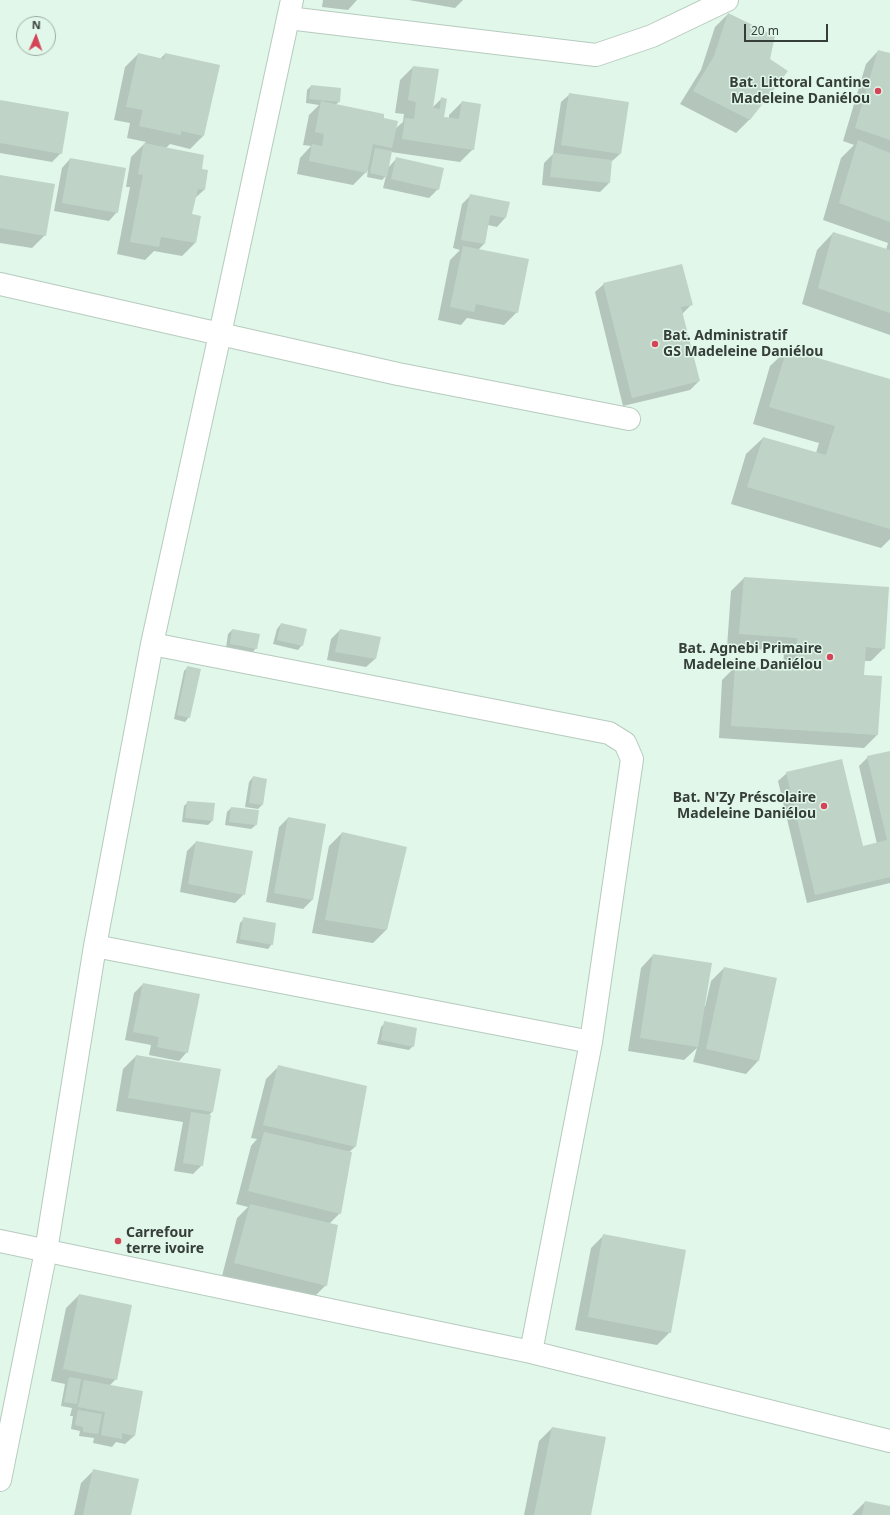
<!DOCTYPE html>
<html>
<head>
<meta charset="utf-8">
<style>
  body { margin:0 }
  #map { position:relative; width:890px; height:1515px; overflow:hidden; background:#e1f7ea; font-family:"Noto Sans",sans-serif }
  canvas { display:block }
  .north { position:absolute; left:16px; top:16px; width:40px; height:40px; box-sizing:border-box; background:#e1f7ea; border:1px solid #9cada3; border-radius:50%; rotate:2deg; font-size:11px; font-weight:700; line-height:16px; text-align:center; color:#353e39 }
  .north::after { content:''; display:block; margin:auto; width:14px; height:18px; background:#d54559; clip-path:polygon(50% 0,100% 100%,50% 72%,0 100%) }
  .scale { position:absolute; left:744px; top:24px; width:84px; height:18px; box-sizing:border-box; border:2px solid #353e39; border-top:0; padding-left:5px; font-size:12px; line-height:14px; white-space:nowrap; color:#353e39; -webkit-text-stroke:3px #e1f7ea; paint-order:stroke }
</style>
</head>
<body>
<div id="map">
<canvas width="890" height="1515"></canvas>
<div class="north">N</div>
<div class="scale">20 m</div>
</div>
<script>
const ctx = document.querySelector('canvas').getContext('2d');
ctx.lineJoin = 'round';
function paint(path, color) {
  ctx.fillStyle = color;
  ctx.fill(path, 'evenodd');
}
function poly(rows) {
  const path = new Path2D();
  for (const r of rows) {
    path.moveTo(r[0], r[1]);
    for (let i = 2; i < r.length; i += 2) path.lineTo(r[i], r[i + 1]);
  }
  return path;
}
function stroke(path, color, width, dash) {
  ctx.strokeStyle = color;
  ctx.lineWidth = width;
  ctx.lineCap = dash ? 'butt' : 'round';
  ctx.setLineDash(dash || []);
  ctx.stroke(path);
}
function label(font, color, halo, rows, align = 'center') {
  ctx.font = font + ' "Noto Sans",sans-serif';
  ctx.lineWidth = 3;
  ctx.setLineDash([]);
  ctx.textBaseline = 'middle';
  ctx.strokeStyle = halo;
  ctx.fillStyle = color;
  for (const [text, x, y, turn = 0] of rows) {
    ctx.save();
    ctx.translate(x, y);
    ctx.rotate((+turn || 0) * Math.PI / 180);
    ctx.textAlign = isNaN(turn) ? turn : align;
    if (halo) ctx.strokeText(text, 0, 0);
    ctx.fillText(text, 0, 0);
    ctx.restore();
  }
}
paint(poly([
  [323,0,357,0,348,10,322,7],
  [409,0,463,0,455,8],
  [728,14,769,60,786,71,749,120,736,133,680,104,701,70,715,27],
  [878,51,890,54,890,335,802,304,817,250,833,233,886,250,888,243,823,220,841,158,854,145,843,141,866,64],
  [138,54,160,59,165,54,203,136,190,149,170,144,166,148,200,169,204,190,194,199,191,215,200,217,195,243,182,256,154,251,145,260,117,254,130,187,126,187,131,157,146,142,127,138,130,123,114,120,125,67],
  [413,67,432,108,441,99,443,117,449,118,449,115,462,102,473,149,460,162,391,152,388,168,397,158,438,189,429,198,383,188,386,176,382,180,367,177,368,170,353,185,297,174,300,158,311,146,303,145,309,115,319,105,306,103,307,90,311,86,339,102,335,105,383,119,395,129,403,122,404,114,395,113,400,80],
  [570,94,620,154,611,162,609,183,600,192,542,185,544,163,553,154,561,102],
  [0,101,61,153,52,162,0,153],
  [70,159,117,212,109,221,54,211,62,168],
  [0,176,45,235,32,248,0,243],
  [471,195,508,203,505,218,497,227,488,225,484,244,478,250,517,312,504,325,467,318,461,325,438,320,450,260,460,250,453,248,462,204],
  [604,284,691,305,682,314,699,381,690,390,623,406,595,292],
  [787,350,890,380,890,539,881,548,731,504,746,454,763,438,816,453,819,443,753,424,770,366],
  [744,578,884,648,871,661,864,661,863,676,877,735,864,748,719,738,722,680,735,667,783,670,784,651,727,647,731,591],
  [281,624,302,645,298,650,273,644,277,629],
  [232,630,256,648,252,653,226,648,228,634],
  [340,630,375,659,366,667,327,660,331,639],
  [188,667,189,717,185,722,174,719,184,671],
  [890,752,890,883,807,903,778,781,787,773,862,847,877,844,859,766,868,757],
  [253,777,262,805,258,809,245,807,249,782],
  [188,802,212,821,208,825,182,822,184,806],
  [231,808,256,825,251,829,225,825,227,812],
  [288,818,325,825,312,900,303,909,266,902,279,827],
  [342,833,406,848,386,930,373,943,312,933,329,846],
  [196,842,244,894,235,903,180,892,187,851],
  [244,919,272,944,268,949,236,943,240,923],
  [653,955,705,1007,711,981,724,968,758,1061,746,1074,693,1062,697,1048,684,1060,628,1051,641,968],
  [143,984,187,1052,179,1061,149,1055,151,1045,125,1040,134,993],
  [385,1023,413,1046,409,1050,377,1044,381,1027],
  [136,1056,212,1112,208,1116,202,1165,193,1174,174,1171,183,1122,116,1111,123,1069],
  [279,1066,355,1147,349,1152,340,1213,329,1224,326,1285,313,1298,222,1276,237,1218,248,1207,236,1204,251,1146,257,1139,251,1138,266,1079],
  [604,1235,670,1332,657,1345,575,1330,591,1248],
  [79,1295,116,1379,110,1385,134,1436,125,1444,116,1442,112,1447,93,1443,94,1438,79,1436,80,1431,71,1429,73,1416,70,1416,72,1408,61,1406,65,1384,51,1381,66,1308],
  [552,1428,590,1515,524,1515,539,1441],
  [94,1470,130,1515,74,1515,81,1483],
  [865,1502,890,1507,890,1515,852,1515]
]), '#0003');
paint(poly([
  [728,13,775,36,770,59,788,71,750,120,693,91,714,56],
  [878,50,890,53,890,140,855,128],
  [138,53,164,59,165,53,220,65,204,136,181,131,181,135,139,126,143,110,126,107],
  [413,66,439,69,433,108,440,109,441,97,447,99,444,117,459,119,462,101,481,104,474,150,402,139,405,118,414,119,416,102,408,100],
  [311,85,341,88,340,102,309,99],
  [569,93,629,102,621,154,561,145],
  [0,100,69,112,62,154,0,143],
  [321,101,384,114,384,118,398,121,392,148,373,144,367,173,309,161,312,144,322,146,324,134,315,132],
  [858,140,890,153,890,222,839,203],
  [144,143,204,155,202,169,208,170,205,190,198,189,192,214,201,216,196,243,161,237,159,247,130,242,143,175,138,174],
  [375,148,392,151,387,177,370,173],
  [553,153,612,160,610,183,550,177],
  [396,157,444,168,439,190,391,179],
  [70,158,126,168,118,213,62,203],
  [0,175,55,184,46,236,0,228],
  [470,194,510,202,506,218,490,215,485,244,461,240],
  [833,232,890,250,890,313,818,288],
  [463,246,529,259,518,313,476,304,474,312,450,307],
  [682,264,693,305,681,307,700,381,632,398,603,283],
  [787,349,890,379,890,529,747,487,763,437,826,455,835,426,769,407],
  [744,577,889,587,885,649,866,647,864,675,882,676,878,735,731,726,735,666,795,670,797,638,739,634],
  [281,623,307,629,303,646,277,640],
  [232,629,260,634,257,649,230,644],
  [340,629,381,637,376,659,335,652],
  [187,666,201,669,190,718,177,715],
  [890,751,890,877,815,895,786,772,842,759,863,846,887,840,867,756],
  [253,776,267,779,263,805,249,803],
  [187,801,215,803,213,821,185,818],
  [231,807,259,810,257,825,229,822],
  [288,817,326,824,313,900,274,893],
  [342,832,407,847,387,930,325,920],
  [196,841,253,851,245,895,188,884],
  [243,917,276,923,273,945,240,939],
  [653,954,712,963,698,1047,640,1038],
  [724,967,777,978,759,1061,706,1049],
  [143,983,200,994,188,1053,157,1047,159,1037,133,1032],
  [384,1021,417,1028,414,1047,381,1040],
  [136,1055,221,1069,213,1112,128,1098],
  [278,1065,367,1086,356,1147,263,1125],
  [191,1112,211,1115,203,1166,183,1163],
  [264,1132,352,1152,341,1214,248,1191],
  [250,1204,338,1225,327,1286,234,1263],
  [603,1234,686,1250,671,1333,588,1317],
  [79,1294,132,1305,117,1380,63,1369],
  [69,1377,81,1379,77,1404,64,1402],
  [84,1380,143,1391,135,1436,122,1433,122,1439,101,1435,105,1412,78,1407],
  [78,1410,102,1414,98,1434,83,1432,83,1427,75,1425],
  [552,1427,606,1437,591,1515,534,1515],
  [93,1469,139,1479,131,1515,83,1515],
  [865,1501,890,1506,890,1515,862,1515]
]), '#bfd4c7');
const minor = poly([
  [288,18,596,55,652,36,727,0],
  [0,284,220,334,292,0],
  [152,644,609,733,625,743,632,759,591,1042,531,1352],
  [95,946,591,1042],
  [0,1241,531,1352,890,1441],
  [0,1480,46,1251,95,946,152,644,220,334,398,374,629,419]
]);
stroke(minor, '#b6cbbe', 24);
stroke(minor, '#fff', 22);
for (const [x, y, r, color] of [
  [878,91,4,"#d54559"],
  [655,344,4,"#d54559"],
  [830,657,4,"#d54559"],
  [824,806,4,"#d54559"],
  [118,1241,4,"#d54559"]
]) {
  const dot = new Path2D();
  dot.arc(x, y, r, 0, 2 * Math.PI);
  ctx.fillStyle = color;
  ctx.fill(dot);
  stroke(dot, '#e1f7ea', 1.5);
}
label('bold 14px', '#353e39', '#e1f7ea', [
  ["Bat. Littoral Cantine",870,83],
  ["Madeleine Daniélou",870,99],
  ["Bat. Administratif",663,336,"left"],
  ["GS Madeleine Daniélou",663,352,"left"],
  ["Bat. Agnebi Primaire",822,649],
  ["Madeleine Daniélou",822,665],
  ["Bat. N'Zy Préscolaire",816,798],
  ["Madeleine Daniélou",816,814],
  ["Carrefour",126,1233,"left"],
  ["terre ivoire",126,1249,"left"]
], 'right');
</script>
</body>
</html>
